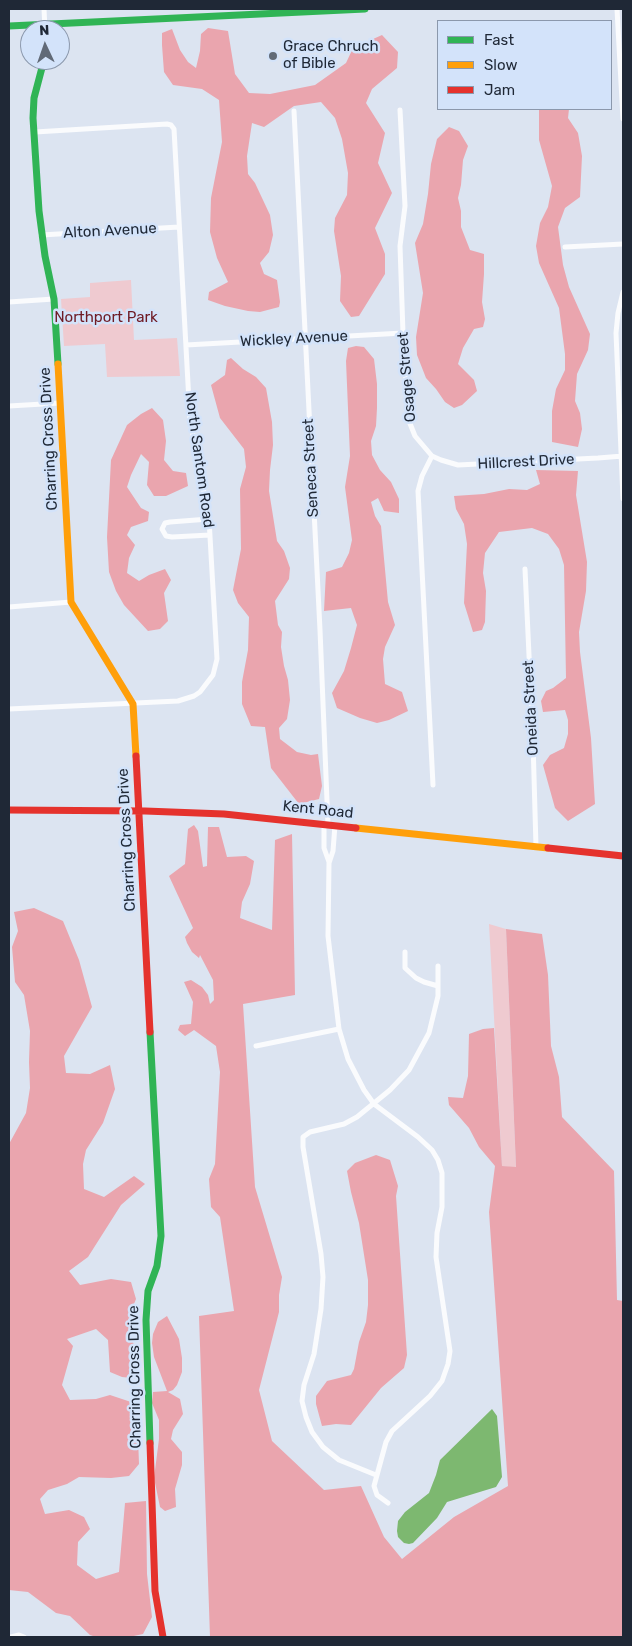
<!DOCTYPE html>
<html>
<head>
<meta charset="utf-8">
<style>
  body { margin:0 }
  #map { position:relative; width:632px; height:1646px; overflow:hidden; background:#dce4f1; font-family:Rubik,sans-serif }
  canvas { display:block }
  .frame { position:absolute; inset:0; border:10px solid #1f2836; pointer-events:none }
  .legend { position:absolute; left:437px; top:20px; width:175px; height:90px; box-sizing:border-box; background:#d3e3fa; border:1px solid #8b98ac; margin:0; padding:6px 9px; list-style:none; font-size:15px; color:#1f2836 }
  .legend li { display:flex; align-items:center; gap:10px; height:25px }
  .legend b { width:25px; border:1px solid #8b98ac }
  .north { position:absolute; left:20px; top:20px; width:50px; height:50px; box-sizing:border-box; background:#d3e3fa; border:1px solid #8b98ac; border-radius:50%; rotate:357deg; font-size:14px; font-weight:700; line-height:20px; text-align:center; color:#1f2836 }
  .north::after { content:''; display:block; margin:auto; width:18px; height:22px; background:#616a77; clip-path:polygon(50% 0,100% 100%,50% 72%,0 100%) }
</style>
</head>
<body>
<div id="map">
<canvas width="632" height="1646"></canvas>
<div class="frame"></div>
<ul class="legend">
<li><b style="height:6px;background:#30b455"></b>Fast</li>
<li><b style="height:6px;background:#ff9f0a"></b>Slow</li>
<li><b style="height:6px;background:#e5322d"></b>Jam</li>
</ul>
<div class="north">N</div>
</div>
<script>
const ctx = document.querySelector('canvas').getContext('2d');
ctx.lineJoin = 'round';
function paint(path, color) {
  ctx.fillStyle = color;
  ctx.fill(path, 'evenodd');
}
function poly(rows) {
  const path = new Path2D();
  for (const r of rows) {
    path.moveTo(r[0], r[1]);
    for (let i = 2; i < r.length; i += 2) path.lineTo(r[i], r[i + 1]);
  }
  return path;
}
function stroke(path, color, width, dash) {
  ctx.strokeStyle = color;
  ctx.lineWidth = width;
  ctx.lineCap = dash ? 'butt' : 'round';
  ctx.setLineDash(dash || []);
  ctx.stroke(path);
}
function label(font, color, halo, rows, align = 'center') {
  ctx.font = font + ' Rubik,sans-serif';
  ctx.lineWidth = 5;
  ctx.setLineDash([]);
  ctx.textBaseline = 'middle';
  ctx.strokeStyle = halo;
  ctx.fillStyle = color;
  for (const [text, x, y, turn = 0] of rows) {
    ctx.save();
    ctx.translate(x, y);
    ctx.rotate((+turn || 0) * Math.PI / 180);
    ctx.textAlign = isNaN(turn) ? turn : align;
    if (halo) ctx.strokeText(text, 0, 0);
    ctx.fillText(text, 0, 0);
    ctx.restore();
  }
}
paint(poly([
  [131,280,134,340,177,338,180,376,107,377,105,344,64,346,61,299,90,297,90,283],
  [489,924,506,929,516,1168,502,1166]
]), '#efcad0');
paint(poly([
  [208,28,228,31,235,74,249,93,270,94,315,85,346,63,353,48,382,35,398,52,397,68,372,89,366,103,385,133,378,163,392,193,375,228,385,254,385,274,359,316,351,317,340,301,341,276,334,231,335,218,347,195,348,173,342,139,335,118,321,102,294,106,264,127,252,123,247,156,248,174,255,183,270,215,273,235,269,252,260,263,264,274,277,280,280,302,279,307,260,312,248,311,225,306,208,300,209,292,228,282,217,258,210,232,211,198,222,142,219,100,202,89,173,85,164,72,162,45,162,33,172,29,180,50,188,62,196,68,200,51,201,34],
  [539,109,569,109,568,118,578,133,582,156,580,197,565,208,558,227,563,265,569,287,590,334,588,350,577,374,575,401,580,413,582,429,578,447,552,442,552,411,556,389,565,370,565,354,559,308,539,263,536,246,540,223,548,207,552,186,539,140],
  [449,127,459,131,468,146,463,160,461,185,458,198,461,211,461,227,470,250,484,254,484,274,482,302,485,319,483,327,474,329,463,348,458,364,474,380,477,391,462,405,454,408,445,402,436,389,426,378,417,355,416,337,423,293,415,243,423,224,428,194,431,164,437,139],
  [356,346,364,347,374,359,377,384,377,408,376,426,371,441,372,455,380,470,391,482,399,499,399,513,384,511,378,498,371,502,375,516,381,526,388,602,395,625,385,647,383,659,385,684,402,692,408,711,389,720,377,723,360,718,337,708,332,693,344,671,351,648,357,625,351,608,324,611,326,572,342,567,349,553,352,540,345,487,350,456,346,361,348,348],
  [231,358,243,369,256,377,266,388,272,422,273,445,270,470,269,491,277,541,284,551,290,568,289,579,275,601,278,625,282,632,281,647,284,666,288,680,290,700,287,719,279,728,280,739,297,752,311,755,318,754,322,786,319,799,299,804,271,768,265,727,251,726,242,704,242,682,248,650,249,617,238,603,233,590,241,549,240,489,246,467,244,449,220,418,211,385,225,375,227,360],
  [152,408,163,420,166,441,164,460,173,471,186,473,188,486,166,496,154,496,147,485,149,462,141,454,131,475,127,487,141,508,149,512,148,521,131,527,127,535,135,545,129,558,127,573,139,581,149,575,165,569,171,580,164,593,168,621,160,629,148,631,124,605,116,591,109,572,107,537,111,460,127,425,141,414],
  [536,470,578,471,576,495,587,562,586,591,579,632,580,652,591,738,595,804,568,821,555,808,543,765,550,755,564,748,568,734,568,720,565,710,543,712,541,701,546,691,553,688,566,678,564,565,559,549,548,534,532,528,499,532,485,553,483,573,486,591,485,622,482,630,473,632,464,603,467,544,464,524,456,509,454,496,484,494,509,489,527,490,540,484],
  [194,825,198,831,203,867,207,866,208,827,219,827,227,857,246,856,254,861,250,884,242,902,240,918,272,930,275,840,292,834,295,995,243,1004,255,1187,282,1277,279,1295,279,1312,259,1390,272,1441,324,1490,361,1486,384,1537,402,1559,454,1517,508,1486,489,1212,495,1166,479,1147,469,1128,449,1105,448,1097,463,1098,468,1076,469,1034,483,1029,494,1028,502,1166,516,1167,506,929,542,934,548,975,551,1046,559,1077,562,1117,614,1171,617,1300,623,1301,623,1637,210,1637,199,1316,234,1311,220,1217,211,1207,209,1179,215,1164,220,1072,216,1046,194,1030,185,1036,178,1030,180,1025,191,1024,193,1002,184,982,191,980,202,987,208,995,210,1004,214,1000,213,980,200,955,199,958,192,952,187,943,185,937,193,928,169,876,185,864,188,829],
  [34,908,63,921,79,960,92,1007,64,1056,66,1073,90,1074,110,1065,115,1089,103,1123,86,1150,83,1164,84,1189,104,1197,134,1176,145,1184,121,1205,88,1257,69,1271,80,1285,111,1279,131,1282,136,1299,130,1314,130,1328,141,1379,122,1377,110,1372,108,1340,96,1329,67,1339,73,1346,62,1385,70,1400,96,1399,110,1395,134,1403,138,1438,139,1464,129,1476,111,1478,79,1477,67,1484,48,1490,40,1499,45,1514,69,1510,84,1517,90,1529,78,1542,77,1565,96,1579,119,1572,125,1503,146,1501,147,1574,152,1617,143,1634,129,1637,96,1637,90,1635,70,1616,56,1613,28,1592,9,1590,9,1144,26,1113,30,1088,29,1062,30,1031,24,995,15,982,12,947,18,931,14,912],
  [376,1155,390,1160,398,1186,396,1196,407,1355,404,1368,381,1388,351,1425,336,1424,322,1426,316,1404,316,1396,327,1381,351,1375,354,1369,359,1342,366,1322,368,1305,368,1280,359,1223,351,1192,347,1171,355,1163],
  [167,1316,179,1339,182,1358,182,1372,177,1385,173,1390,168,1392,180,1399,183,1414,173,1430,171,1439,182,1452,182,1465,175,1489,176,1507,165,1511,160,1507,154,1478,159,1439,159,1420,152,1403,153,1392,167,1391,154,1357,152,1343,153,1334,158,1322]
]), '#eaa5ae');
paint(poly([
  [492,1409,497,1416,502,1477,496,1487,447,1502,437,1518,413,1543,409,1544,404,1543,398,1537,397,1531,398,1521,405,1512,429,1493,436,1475,440,1460]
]), '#7db870');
stroke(poly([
  [44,9,45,30],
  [617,9,623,119],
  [400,110,405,206,400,246,403,333,408,411,409,421,415,436,432,456,441,460,458,465,598,458,623,456],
  [294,111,320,630,328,825],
  [41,235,179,227],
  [565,247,623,244],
  [623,292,618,313,616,333,623,499],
  [9,302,54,299],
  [186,345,403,333],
  [9,406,60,403],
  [432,456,422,476,418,491,433,785],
  [209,519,170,522,165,523,162,529,166,536,172,537,210,535],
  [525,569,533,741,536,847],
  [9,607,71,602],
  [9,709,178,701,194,696,200,692,213,675,217,659,209,519,190,420,174,129,171,125,167,124,35,132],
  [324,824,324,848,329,862],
  [335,825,333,851,329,863,328,936,339,1029,348,1059,364,1090,374,1104,418,1137,432,1150,438,1160,442,1173,442,1207,437,1233,436,1257,450,1351,448,1364,442,1381,430,1396,392,1431,386,1442,374,1486,377,1495,388,1503],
  [405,952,405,968,416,978,424,982,438,986],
  [256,1046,339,1029],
  [376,1475,339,1460,323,1447,312,1432,306,1417,302,1401,304,1385,314,1354,321,1309,323,1277,321,1254,303,1147,303,1137,310,1132,344,1124,357,1117,390,1090,409,1070,429,1033,438,996,438,966],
  [11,1637,19,1635,24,1637]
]), '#fafbfd', 5);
stroke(poly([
  [9,26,365,9],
  [44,60,34,98,33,118,39,211,45,256,54,299,58,364],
  [150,1443,146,1320,148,1291,157,1266,161,1236,150,1032]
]), '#30b455', 7);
stroke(poly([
  [58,364,71,602,133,704,136,756],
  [356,828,548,848]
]), '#ff9f0a', 7);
stroke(poly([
  [136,756,150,1032],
  [9,810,145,811,224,814,356,828],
  [548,848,623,856],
  [150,1443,155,1591,163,1637]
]), '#e5322d', 7);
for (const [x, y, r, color] of [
  [273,56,5,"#616a77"]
]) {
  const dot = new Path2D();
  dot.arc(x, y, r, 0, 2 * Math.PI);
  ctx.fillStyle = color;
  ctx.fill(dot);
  stroke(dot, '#d3e3fa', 2);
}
label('15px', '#1f2836', '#d3e3fa', [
  ["Grace Chruch",283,47],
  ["of Bible",283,64]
], 'left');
label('15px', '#1f2836', '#d3e3fa', [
  ["Alton Avenue",110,231,-3],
  ["Wickley Avenue",294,339,-3],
  ["Osage Street",407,377,-95],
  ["Charring Cross Drive",49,439,-93],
  ["North Santom Road",199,460,82],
  ["Hillcrest Drive",526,462,-3],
  ["Seneca Street",311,468,-93],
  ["Oneida Street",531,708,-93],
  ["Kent Road",318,810,6],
  ["Charring Cross Drive",127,840,-93],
  ["Charring Cross Drive",135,1377,-91]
]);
label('15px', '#6f1b25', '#d3e3fa', [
  ["Northport Park",106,318]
]);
</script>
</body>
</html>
